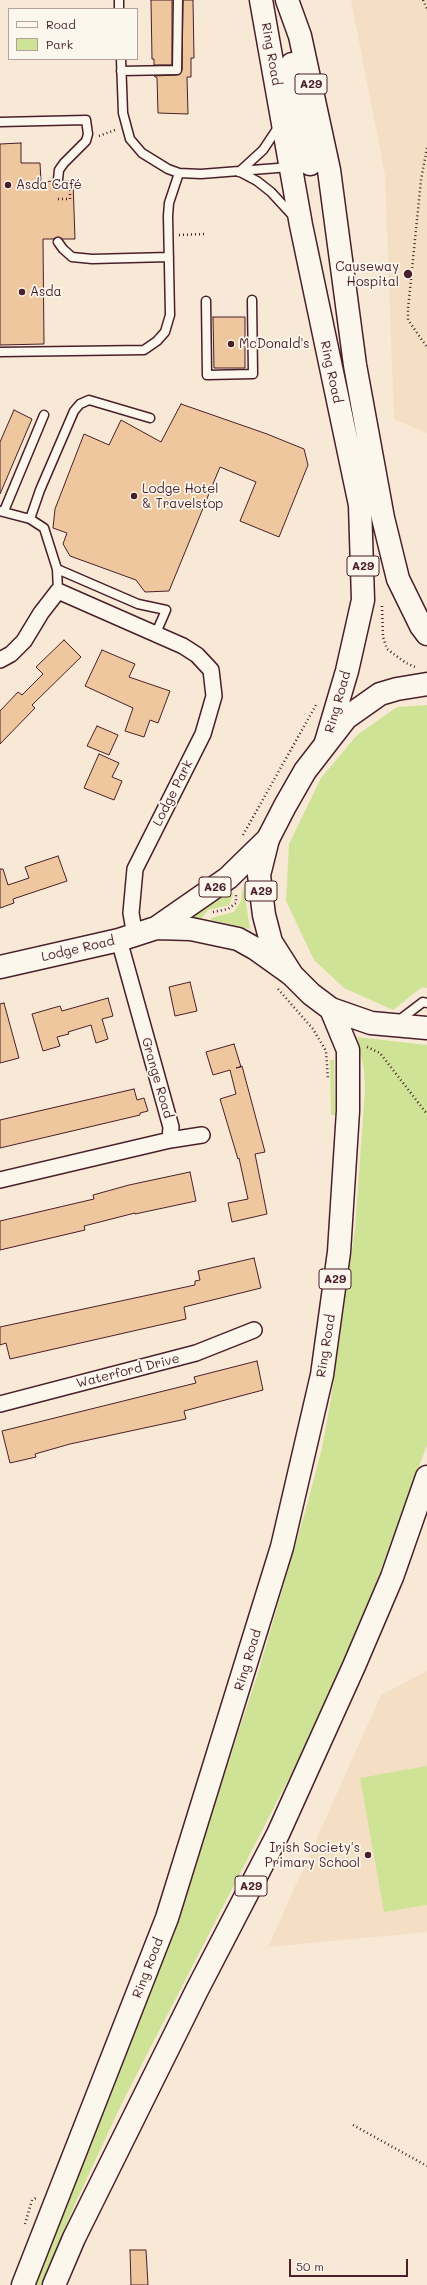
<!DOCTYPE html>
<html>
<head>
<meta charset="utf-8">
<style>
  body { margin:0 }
  #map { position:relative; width:427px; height:2285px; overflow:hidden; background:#f7e9d5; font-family:Mali,sans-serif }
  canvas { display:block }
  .legend { position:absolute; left:8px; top:8px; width:130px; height:52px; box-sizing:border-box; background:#fbf7ec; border:1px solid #b4a19f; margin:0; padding:5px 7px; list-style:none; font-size:12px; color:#4a1f2b }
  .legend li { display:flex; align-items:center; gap:8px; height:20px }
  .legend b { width:20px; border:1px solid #b4a19f }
  .scale { position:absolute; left:289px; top:2259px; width:119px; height:18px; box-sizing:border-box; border:2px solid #4a1f2b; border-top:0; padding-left:5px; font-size:12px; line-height:14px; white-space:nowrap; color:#4a1f2b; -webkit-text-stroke:3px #fbf7ec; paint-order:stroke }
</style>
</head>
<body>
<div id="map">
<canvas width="427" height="2285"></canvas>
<ul class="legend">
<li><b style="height:5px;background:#fbf7ec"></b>Road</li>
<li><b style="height:11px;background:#cfe397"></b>Park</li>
</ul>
<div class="scale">50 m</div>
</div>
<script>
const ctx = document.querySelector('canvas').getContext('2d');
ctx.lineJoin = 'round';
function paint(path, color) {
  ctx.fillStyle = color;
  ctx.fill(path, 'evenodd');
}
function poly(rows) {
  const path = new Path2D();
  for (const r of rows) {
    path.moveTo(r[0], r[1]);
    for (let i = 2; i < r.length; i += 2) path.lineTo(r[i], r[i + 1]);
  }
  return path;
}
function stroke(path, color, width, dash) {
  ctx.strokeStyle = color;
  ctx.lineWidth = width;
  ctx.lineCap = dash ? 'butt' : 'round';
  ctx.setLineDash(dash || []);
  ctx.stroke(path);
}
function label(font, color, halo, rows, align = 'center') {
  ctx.font = font + ' Mali,sans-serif';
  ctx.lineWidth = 3.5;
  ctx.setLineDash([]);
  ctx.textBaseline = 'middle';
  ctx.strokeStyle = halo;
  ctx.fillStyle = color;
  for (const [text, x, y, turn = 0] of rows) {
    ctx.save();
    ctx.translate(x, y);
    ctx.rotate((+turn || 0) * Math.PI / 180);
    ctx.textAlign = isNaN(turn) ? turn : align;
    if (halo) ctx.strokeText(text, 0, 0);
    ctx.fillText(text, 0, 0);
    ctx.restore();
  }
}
paint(poly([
  [351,0,427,0,427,433,394,419,385,175],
  [427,1671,427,1932,268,1947,381,1695]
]), '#f4dfc4');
paint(poly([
  [427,705,427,988,422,987,393,1010,344,988,314,960,286,901,289,844,321,778,357,735,397,707],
  [243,885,250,929,211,920,211,918,234,912,241,901],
  [234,893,229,905,208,910,200,920,172,924,202,906],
  [357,1037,427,1045,427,1445,363,1618,304,1749,122,2103,75,2204,42,2285,33,2285,171,1935,258,1673,307,1505,322,1448,331,1398,355,1229,365,1089,364,1070],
  [330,1060,334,1060,335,1115,331,1115],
  [427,1766,427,1905,384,1912,360,1778]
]), '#cfe397');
const building = poly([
  [151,0,172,0,172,65,154,65,154,59,152,59,151,0],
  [183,0,193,0,194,58,191,58,191,77,187,77,188,114,158,113,157,78,154,76,177,75,182,70,183,0],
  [21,143,21,163,40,163,41,182,53,181,58,185,63,181,73,181,75,239,63,239,58,237,53,239,43,239,44,344,0,345,0,144,21,143],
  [213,317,245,317,245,368,214,368,213,317],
  [181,404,267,434,304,449,308,465,279,537,240,521,256,482,220,467,169,591,145,592,136,580,70,556,63,544,67,533,53,528,55,509,84,434,109,445,121,420,161,442,181,404],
  [14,410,32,419,0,494,0,442,14,410],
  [64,640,81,657,32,705,35,708,0,744,0,711,18,692,22,695,43,674,36,667,64,640],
  [102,650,135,664,129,677,170,691,158,723,150,720,144,737,125,731,133,708,85,686,102,650],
  [97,726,118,735,109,755,87,746,97,726],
  [99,754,119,763,112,777,122,781,114,800,84,788,99,754],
  [58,856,67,881,13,899,14,903,0,908,0,869,3,869,8,885,29,878,25,867,58,856],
  [190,982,197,1011,175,1016,169,987,190,982],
  [108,998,113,1016,102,1019,108,1039,96,1043,91,1025,68,1032,69,1034,57,1037,60,1046,43,1051,32,1014,60,1006,62,1011,108,998],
  [4,1003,19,1058,0,1063,0,1004,4,1003],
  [234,1044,241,1067,236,1068,242,1066,265,1152,255,1154,267,1214,232,1222,228,1203,248,1199,239,1158,238,1159,220,1099,236,1094,230,1070,213,1075,206,1052,234,1044],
  [134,1089,137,1100,144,1098,148,1111,140,1113,140,1115,0,1148,0,1120,134,1089],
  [190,1172,196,1201,135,1214,135,1213,84,1226,85,1230,0,1250,0,1221,94,1199,93,1195,129,1185,190,1172],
  [254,1258,261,1288,184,1307,186,1319,10,1359,6,1343,0,1345,0,1327,195,1285,195,1281,200,1280,198,1271,254,1258],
  [257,1361,263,1390,184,1411,186,1419,70,1444,35,1454,36,1457,10,1463,2,1431,196,1383,194,1377,257,1361],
  [130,2250,146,2250,148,2285,131,2285,130,2250]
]);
paint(building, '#eec79e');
stroke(building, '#4a1f2b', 1);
const lane = poly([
  [119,0,119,9],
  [121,59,123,113,130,139,142,153,168,169,179,173,201,174,290,167],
  [121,71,177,70,178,0],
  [0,122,86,120,88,134,86,141,64,163,59,170,58,180],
  [239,172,263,150,279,126],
  [240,172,257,181,271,192,294,217],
  [58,242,63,249,72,257,92,259,169,257],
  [206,301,207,375,253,374,252,300],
  [0,352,144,350,157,341,165,332,170,315,168,216,169,203,179,173],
  [0,511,30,519,44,528,57,569,58,591],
  [4,511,44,415],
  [30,519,40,490,74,411,80,404,89,400,150,418],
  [57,569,138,604,166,610,156,633],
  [398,1021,423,1002,427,1003]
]);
const street = poly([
  [0,660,11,654,24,641,41,613,58,591,183,646,197,655,211,670,214,696,203,734,135,869,131,913,135,936],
  [170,1140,202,1135],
  [0,1180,170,1140,171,1127,119,940],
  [0,1404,196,1353,254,1330]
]);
const primary = poly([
  [261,0,301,225,360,505,363,600,347,671,326,742],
  [287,0,300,36,329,170,355,365,383,518,398,579,421,626,427,634],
  [292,64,310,164],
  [156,928,191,929,238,939,256,949,291,974],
  [0,967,119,940,156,928,228,878,268,839]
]);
const highway = poly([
  [427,684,397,689,380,694,346,718,305,771,285,806,268,839,259,875,264,915,271,942,292,975,311,994,331,1009,371,1023,427,1028],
  [23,2285,167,1918,282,1547,322,1375,339,1252,348,1111,348,1050,331,1009],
  [54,2285,74,2238,197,1990,278,1834,354,1666,392,1577,427,1477]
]);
stroke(lane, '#4a1f2b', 11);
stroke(street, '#4a1f2b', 18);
stroke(primary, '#4a1f2b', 25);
stroke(highway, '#4a1f2b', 25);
stroke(poly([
  [423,0,427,9],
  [99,136,115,130],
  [427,148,421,180,408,309,408,320,427,347],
  [58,199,70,199,70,183],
  [179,235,204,234],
  [382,606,383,637,387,649,406,663,415,667],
  [243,835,316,705],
  [213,912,228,909,236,903,236,895],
  [278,989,313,1029,326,1051,328,1079],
  [367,1047,380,1053,427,1114],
  [353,2125,427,2166],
  [25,2224,32,2200,36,2198]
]), '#4a1f2b', 2.5, [1, 3]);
stroke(lane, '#fbf7ec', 8);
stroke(street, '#fbf7ec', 15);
stroke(primary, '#fbf7ec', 22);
stroke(highway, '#fbf7ec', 22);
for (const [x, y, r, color] of [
  [8,185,4,"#4a1f2b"],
  [408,274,5,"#4a1f2b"],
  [22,292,4,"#4a1f2b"],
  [231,344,4,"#4a1f2b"],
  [134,496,4,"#4a1f2b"],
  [368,1855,4,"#4a1f2b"]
]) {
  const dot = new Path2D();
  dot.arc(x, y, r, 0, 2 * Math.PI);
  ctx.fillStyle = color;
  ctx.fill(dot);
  stroke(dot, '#fbf7ec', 1.5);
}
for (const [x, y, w] of [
  [311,84,32],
  [363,566,32],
  [215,887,32],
  [261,891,32],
  [335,1279,32],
  [251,1886,32]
]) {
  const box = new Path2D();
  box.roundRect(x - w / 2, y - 10, w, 20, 3);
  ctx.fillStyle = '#fbf7ec';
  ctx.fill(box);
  stroke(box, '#4a1f2b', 1);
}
label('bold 12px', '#4a1f2b', null, [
  ["A29",311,84],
  ["A29",363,566],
  ["A26",215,887],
  ["A29",261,891],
  ["A29",335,1279],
  ["A29",251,1886]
]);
label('13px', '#4a1f2b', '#fbf7ec', [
  ["Ring Road",271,54,80],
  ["Ring Road",331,372,78],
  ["Ring Road",338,702,-74],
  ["Lodge Park",173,793,-63],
  ["Lodge Road",78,949,-13],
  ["Grange Road",157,1078,74],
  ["Ring Road",326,1346,-81],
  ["Waterford Drive",128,1371,-14],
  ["Ring Road",248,1660,-73],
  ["Ring Road",148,1968,-69]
]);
label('13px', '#4a1f2b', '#fbf7ec', [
  ["Asda Café",16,185],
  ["Causeway",399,267,"right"],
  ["Hospital",399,282,"right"],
  ["Asda",30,292],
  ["McDonald's",239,344],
  ["Lodge Hotel",142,489],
  ["& Travelstop",142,504],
  ["Irish Society's",360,1848,"right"],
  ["Primary School",360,1863,"right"]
], 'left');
</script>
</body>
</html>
